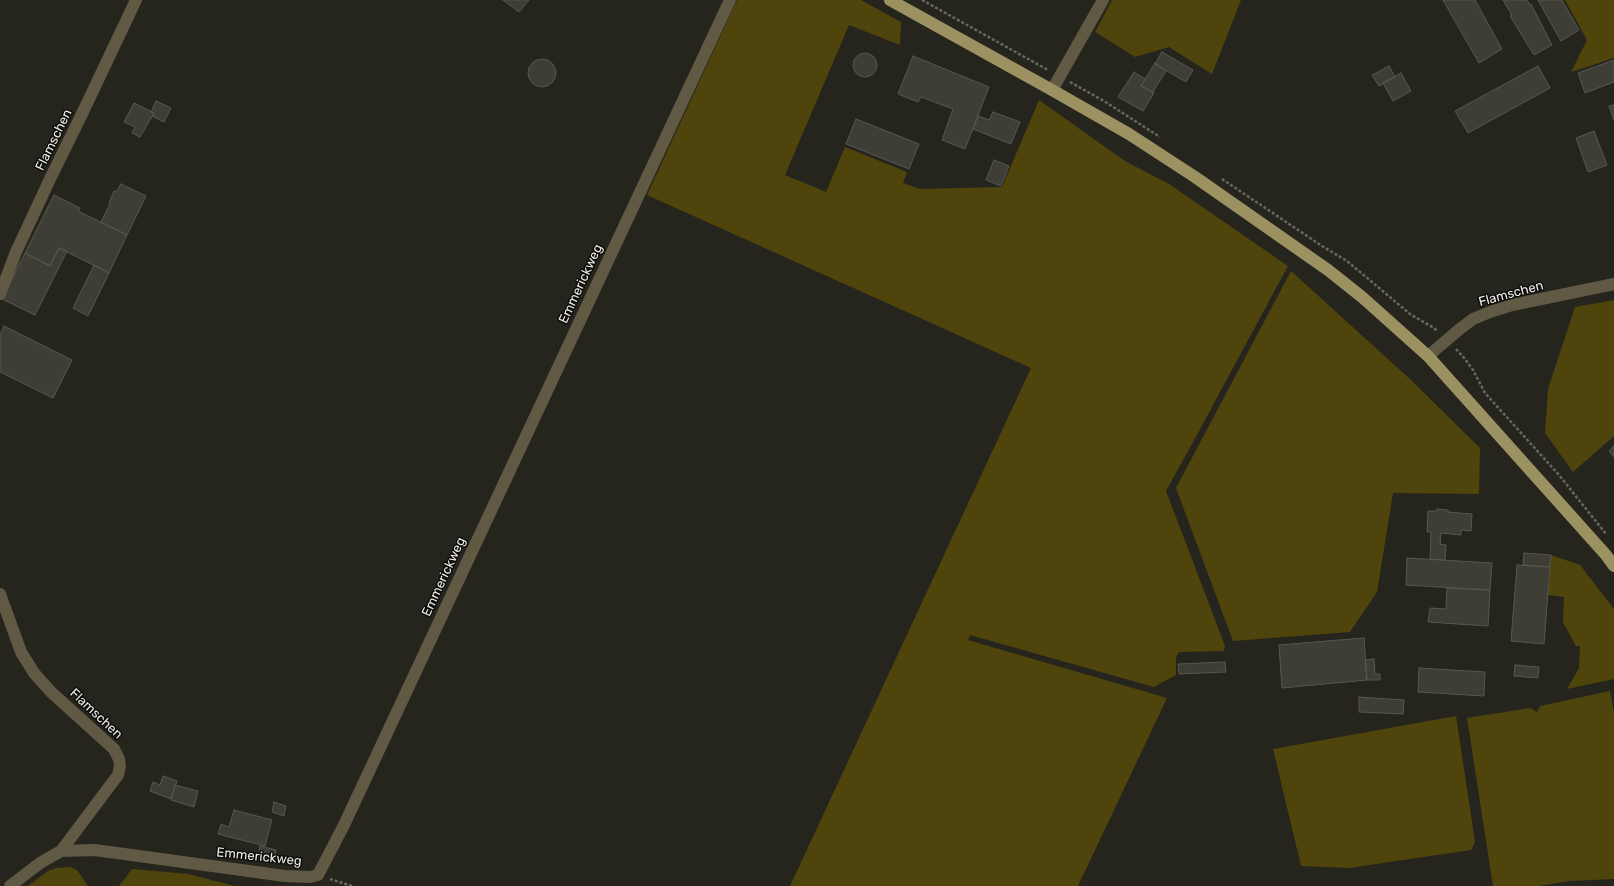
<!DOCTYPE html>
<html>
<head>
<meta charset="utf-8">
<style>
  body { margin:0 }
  canvas { display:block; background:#25241d }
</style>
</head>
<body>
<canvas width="1614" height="886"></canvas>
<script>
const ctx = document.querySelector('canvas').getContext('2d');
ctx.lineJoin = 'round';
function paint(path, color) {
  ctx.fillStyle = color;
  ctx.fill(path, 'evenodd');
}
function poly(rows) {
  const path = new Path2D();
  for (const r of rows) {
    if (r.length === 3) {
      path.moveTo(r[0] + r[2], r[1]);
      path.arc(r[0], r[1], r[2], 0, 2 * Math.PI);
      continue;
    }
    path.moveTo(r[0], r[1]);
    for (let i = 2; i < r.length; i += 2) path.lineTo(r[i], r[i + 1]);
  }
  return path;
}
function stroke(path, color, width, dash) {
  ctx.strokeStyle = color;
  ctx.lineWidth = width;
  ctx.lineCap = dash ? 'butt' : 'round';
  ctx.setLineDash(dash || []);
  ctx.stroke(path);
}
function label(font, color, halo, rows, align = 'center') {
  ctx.font = font + ' Rubik,sans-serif';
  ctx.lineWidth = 3;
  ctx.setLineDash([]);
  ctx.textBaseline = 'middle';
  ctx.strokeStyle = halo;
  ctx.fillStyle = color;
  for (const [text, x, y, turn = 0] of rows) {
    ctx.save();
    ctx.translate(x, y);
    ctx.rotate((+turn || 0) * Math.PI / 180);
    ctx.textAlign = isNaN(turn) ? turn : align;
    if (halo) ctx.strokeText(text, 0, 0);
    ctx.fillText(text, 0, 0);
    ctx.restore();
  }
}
paint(poly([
  [737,0,861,0,901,22,900,45,849,25,785,175,826,192,845,147,907,172,903,183,920,189,1002,187,1039,100,1125,161,1169,184,1288,266,1192,444,1166,491,1225,646,1224,651,1179,652,1176,657,1176,675,1154,687,970,635,968,640,1167,698,1078,886,790,886,1031,368,647,195],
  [1112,0,1241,0,1212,74,1169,47,1135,57,1095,32],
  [1565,0,1614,0,1614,58,1571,72,1587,40],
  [1291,271,1411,380,1480,448,1479,494,1393,493,1377,592,1350,632,1233,641,1176,488],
  [1614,300,1614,436,1573,472,1545,433,1548,389,1575,307],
  [1551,555,1580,565,1614,609,1614,679,1567,689,1579,668,1580,646,1576,646,1563,622,1564,597,1548,595],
  [1610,691,1614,712,1614,879,1569,881,1539,886,1493,886,1467,718,1530,708,1537,712,1540,706],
  [1456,716,1475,842,1471,850,1349,868,1301,866,1273,749],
  [70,867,77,870,88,886,28,886,48,871,56,868],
  [132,869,188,874,235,886,119,886]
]), '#4f440c');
const building = poly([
  [503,0,529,0,519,12,503,0],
  [1443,0,1475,0,1502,49,1479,63,1443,0],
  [1503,0,1527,0,1530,5,1531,4,1552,45,1534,55,1510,16,1512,15,1503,0],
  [1538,0,1562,0,1579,30,1561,41,1538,0],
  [1162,52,1193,70,1186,82,1155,64,1162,52],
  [865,65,12],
  [913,56,989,87,965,149,942,140,953,109,921,97,918,102,898,94,913,56],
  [542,73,14],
  [1614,60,1614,82,1585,93,1578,73,1614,60],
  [1155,63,1166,71,1153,92,1141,86,1155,63],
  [1389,66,1395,77,1379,86,1372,75,1389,66],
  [1538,66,1550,88,1468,133,1455,111,1538,66],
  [1134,72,1145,79,1141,86,1154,93,1143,111,1118,97,1134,72],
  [1401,73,1411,91,1393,101,1383,83,1401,73],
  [156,101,171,108,164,122,152,116,154,113,151,112,156,101],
  [134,103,154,113,140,137,132,133,135,127,124,122,134,103],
  [1614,105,1614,120,1609,106,1614,105],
  [993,112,1020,122,1011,144,973,129,978,116,989,120,993,112],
  [856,119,919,144,909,169,846,144,856,119],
  [1594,131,1607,165,1588,172,1576,138,1594,131],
  [994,160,1009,166,1001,186,986,180,994,160],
  [121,184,146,196,127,235,101,222,110,204,109,203,114,191,116,192,121,184],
  [54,195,80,208,78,211,127,235,109,273,59,248,50,266,25,253,54,195],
  [59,248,67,251,35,315,2,299,25,253,50,266,59,248],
  [94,265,109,273,88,316,73,308,94,265],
  [4,326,72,360,53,398,0,372,0,335,4,326],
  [1614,446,1614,457,1609,451,1614,446],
  [1437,509,1448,510,1448,512,1472,514,1471,531,1461,530,1461,535,1441,533,1440,544,1446,545,1445,560,1430,559,1431,532,1427,532,1428,511,1437,511,1437,509],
  [1524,553,1551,555,1550,567,1523,565,1524,553],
  [1407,558,1492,563,1490,590,1406,585,1407,558],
  [1517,565,1550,567,1544,644,1511,641,1517,565],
  [1447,588,1490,590,1488,626,1428,622,1430,608,1446,609,1447,588],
  [1364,638,1367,680,1282,688,1279,645,1364,638],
  [1374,659,1375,674,1380,674,1380,680,1367,680,1365,660,1374,659],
  [1225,662,1226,672,1179,674,1178,664,1225,662],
  [1515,665,1539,667,1538,678,1514,676,1515,665],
  [1419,668,1485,672,1484,696,1418,692,1419,668],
  [1359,697,1404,700,1403,714,1359,712,1359,697],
  [163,776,177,781,171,799,150,791,153,782,160,785,163,776],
  [175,785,198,791,194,807,171,800,175,785],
  [274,802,286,806,284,816,272,812,274,802],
  [234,810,272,820,265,846,218,834,221,824,229,827,234,810],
  [260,846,276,850,273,862,258,858,260,846]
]);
paint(building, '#3f3e36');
stroke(building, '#58574f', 1);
stroke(poly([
  [922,0,1048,70],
  [1070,82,1104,101,1160,137],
  [1222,179,1322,246,1347,261,1410,314,1434,328,1438,332],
  [1456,349,1465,359,1473,370,1485,393,1559,475,1606,534],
  [330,879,352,886]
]), '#686761', 2.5, [3, 2]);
stroke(poly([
  [1052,90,1103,0],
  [0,294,16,252,50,179,81,116,136,0],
  [1428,356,1461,328,1473,319,1490,312,1512,305,1614,284],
  [0,594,21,652,34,673,51,692,114,749,119,759,120,766,118,775,61,851],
  [10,886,40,863,61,851,95,850,285,876,310,877,318,875,344,825,730,0]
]), '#605a44', 12);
stroke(poly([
  [890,0,1052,90,1129,134,1195,177,1328,270,1362,297,1428,356,1606,555,1614,566]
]), '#9c9161', 12);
label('13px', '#eeede9', '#0e0d0a', [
  ["Flamschen",54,140,-64],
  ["Emmerickweg",581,284,-65],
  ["Flamschen",1511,294,-15],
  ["Emmerickweg",444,577,-65],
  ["Flamschen",96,714,43],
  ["Emmerickweg",259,857,6]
]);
</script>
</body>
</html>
